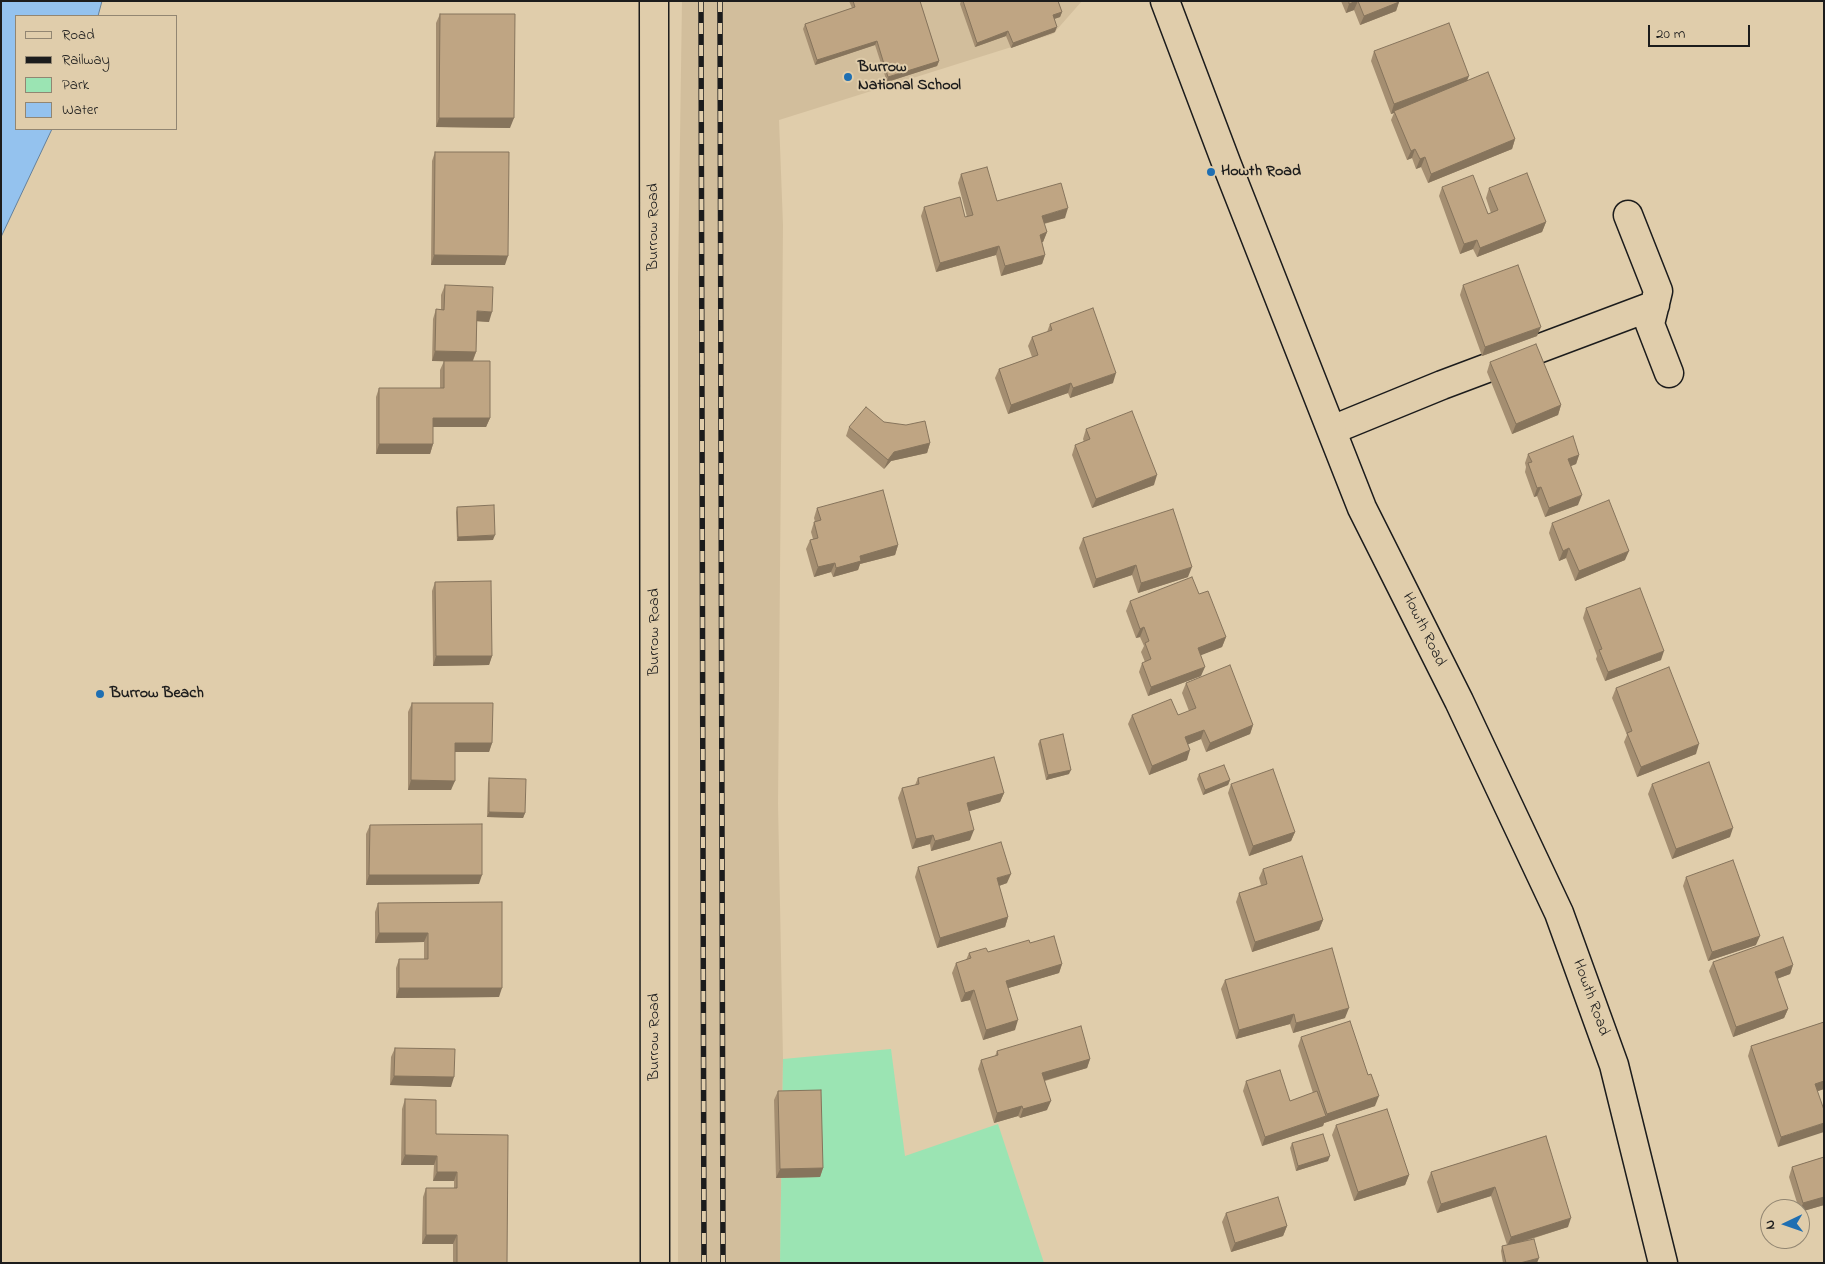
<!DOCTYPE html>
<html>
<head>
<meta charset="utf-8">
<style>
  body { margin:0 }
  #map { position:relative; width:1825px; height:1264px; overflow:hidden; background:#e0cdab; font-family:"Indie Flower",sans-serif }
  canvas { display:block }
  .frame { position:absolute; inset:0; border:2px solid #1c1c1c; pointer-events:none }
  .legend { position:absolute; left:15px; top:15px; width:162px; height:115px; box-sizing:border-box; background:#e0cdab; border:1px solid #928672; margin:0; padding:6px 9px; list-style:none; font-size:15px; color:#1c1c1c }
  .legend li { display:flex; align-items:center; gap:10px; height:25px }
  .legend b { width:25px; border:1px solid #928672 }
  .north { position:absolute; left:1760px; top:1199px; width:50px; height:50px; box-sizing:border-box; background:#e0cdab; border:1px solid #928672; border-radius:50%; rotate:267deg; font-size:14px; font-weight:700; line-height:20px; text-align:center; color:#1c1c1c }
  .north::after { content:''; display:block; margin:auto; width:18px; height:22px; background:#1f6fb2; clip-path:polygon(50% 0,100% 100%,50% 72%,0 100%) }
  .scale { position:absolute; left:1648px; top:25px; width:102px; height:22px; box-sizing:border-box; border:2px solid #1c1c1c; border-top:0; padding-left:6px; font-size:15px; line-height:18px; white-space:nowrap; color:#1c1c1c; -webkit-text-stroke:4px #e0cdab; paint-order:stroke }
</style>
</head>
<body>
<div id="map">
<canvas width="1825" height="1264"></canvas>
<div class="frame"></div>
<ul class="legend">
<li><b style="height:6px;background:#e0cdab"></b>Road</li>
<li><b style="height:6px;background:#1c1c1c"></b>Railway</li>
<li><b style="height:14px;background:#9be4b3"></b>Park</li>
<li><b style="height:14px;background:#94c2ee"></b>Water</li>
</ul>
<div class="north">N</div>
<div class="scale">20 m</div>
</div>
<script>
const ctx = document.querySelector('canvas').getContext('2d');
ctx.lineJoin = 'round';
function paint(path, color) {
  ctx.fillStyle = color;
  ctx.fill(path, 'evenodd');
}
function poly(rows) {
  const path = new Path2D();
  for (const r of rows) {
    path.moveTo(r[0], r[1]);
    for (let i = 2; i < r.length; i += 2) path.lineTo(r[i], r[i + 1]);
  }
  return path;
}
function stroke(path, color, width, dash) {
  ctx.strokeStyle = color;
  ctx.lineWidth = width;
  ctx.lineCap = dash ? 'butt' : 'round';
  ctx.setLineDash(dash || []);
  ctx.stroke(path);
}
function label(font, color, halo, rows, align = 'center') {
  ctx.font = font + ' "Indie Flower",sans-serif';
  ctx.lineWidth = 4;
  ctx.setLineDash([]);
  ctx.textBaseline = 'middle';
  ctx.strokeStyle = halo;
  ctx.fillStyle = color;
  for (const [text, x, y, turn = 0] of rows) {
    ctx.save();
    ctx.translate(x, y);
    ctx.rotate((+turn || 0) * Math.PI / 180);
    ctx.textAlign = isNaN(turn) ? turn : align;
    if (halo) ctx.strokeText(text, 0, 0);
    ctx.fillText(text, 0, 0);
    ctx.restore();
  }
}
paint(poly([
  [682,1,1082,1,1053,34,779,120,783,225,778,803,783,1059,780,1263,678,1263,678,278]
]), '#d2be9c');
paint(poly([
  [891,1049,905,1156,998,1124,1044,1263,780,1263,783,1059]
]), '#9be4b3');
const water = poly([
  [1,1,102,1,98,16,16,16,16,129,52,129,1,237,1,1]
]);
paint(water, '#94c2ee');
stroke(water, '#64809a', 1);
const minor = poly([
  [654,1,655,1263],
  [1628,215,1658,291,1650,324,1669,373],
  [1332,430,1442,385,1655,305]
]);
const major = poly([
  [1165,1,1227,165,1362,508,1459,701,1559,913,1614,1065,1663,1263]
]);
stroke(minor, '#1c1c1c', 31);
stroke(major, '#1c1c1c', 31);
stroke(minor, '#e0cdab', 28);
stroke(major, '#e0cdab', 28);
const rail = poly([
  [701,1,704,1263],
  [720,1,723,1263]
]);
stroke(rail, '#1c1c1c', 5.5);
stroke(rail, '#e0cdab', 4, [11]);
paint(poly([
  [849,1,920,1,939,61,937,66,887,82,875,45,815,65,803,29,805,24,852,8],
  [961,1,1058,1,1062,12,1060,17,1054,19,1055,32,1011,48,1006,36,975,47,960,4],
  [1341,1,1399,1,1399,2,1396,11,1360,25,1354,10,1346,13],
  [440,14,510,128,436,127,436,23],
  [1374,51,1467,81,1515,139,1512,149,1428,183,1421,167,1416,169,1412,158,1407,160,1391,120,1394,113,1391,114,1371,61],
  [435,152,505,265,431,265,432,161],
  [961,174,997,201,1065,218,1044,224,1047,232,1043,242,1042,242,1045,255,1042,264,1001,276,996,255,936,272,921,216,924,207,965,217,967,217,958,183],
  [1442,187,1488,214,1491,213,1486,198,1489,188,1546,222,1542,232,1477,257,1473,249,1460,254,1439,196],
  [445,285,489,322,477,321,476,352,473,361,490,418,486,427,433,427,433,444,430,454,376,454,376,397,379,388,440,388,440,370,444,361,432,361,433,319,436,309,441,310,441,295],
  [1463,285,1537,336,1482,356,1460,295],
  [1050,324,1113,383,1070,398,1068,393,1008,414,995,378,999,369,1032,357,1028,346,1032,337,1047,332],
  [1490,362,1561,405,1558,415,1512,434,1487,372],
  [884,422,930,443,927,453,891,461,884,469,846,436,849,427],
  [1086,429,1154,485,1092,508,1072,455,1075,445,1084,442,1083,439],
  [1528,454,1579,455,1576,464,1570,466,1578,505,1545,517,1537,496,1534,497,1525,472,1526,467,1525,463],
  [457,507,493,540,457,541,456,512],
  [817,508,898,545,895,555,860,564,858,570,833,577,831,572,814,577,806,549,810,540,813,539,811,532,814,522,815,522,814,518],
  [1552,523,1625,560,1575,581,1566,558,1559,561,1549,533],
  [1083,538,1188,577,1138,593,1132,575,1093,588,1079,548],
  [435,582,492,656,489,665,433,666,432,591],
  [1199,594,1226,637,1222,647,1200,655,1201,676,1148,696,1139,672,1142,663,1145,662,1141,652,1144,646,1140,637,1136,638,1126,611,1130,601],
  [1586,608,1661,660,1605,681,1596,659,1597,656,1583,618],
  [1186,683,1253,725,1250,734,1206,752,1201,739,1188,744,1187,760,1149,775,1128,724,1132,715,1178,715,1189,711,1182,693],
  [1616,688,1696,754,1637,777,1624,742,1627,735,1612,698],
  [412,703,492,743,489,752,455,752,451,790,408,790,408,712],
  [1040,740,1069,774,1046,780,1038,744],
  [1199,774,1230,780,1228,785,1203,795,1197,779],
  [489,778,525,813,523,818,487,817,488,783],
  [918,778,1004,793,1000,802,969,811,970,840,931,851,930,844,912,849,898,798,902,788,915,785],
  [1231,784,1295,832,1291,841,1249,856,1228,793],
  [1652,784,1730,837,1672,859,1648,794],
  [370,825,479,884,366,885,366,834],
  [918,867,1007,883,999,886,1008,917,1005,927,937,948,915,877],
  [1263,869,1323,920,1319,930,1252,952,1236,902,1239,893,1261,885,1259,878],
  [1686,877,1756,945,1708,961,1683,886],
  [502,902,499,997,396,998,396,968,399,959,424,959,424,942,375,943,375,912,378,903],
  [1030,943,1062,964,1059,973,1008,988,1015,1030,983,1040,970,1000,961,1002,952,973,956,963,966,960,969,953,988,952],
  [1713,962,1793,965,1790,974,1777,979,1788,1009,1784,1018,1733,1037,1709,971],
  [1225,980,1345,1018,1293,1033,1290,1024,1236,1039,1221,989],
  [1824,1022,1824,1089,1818,1091,1778,1147,1748,1056,1751,1046],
  [1301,1037,1375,1106,1324,1123,1323,1126,1262,1146,1243,1091,1246,1081,1290,1101,1313,1093,1298,1046],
  [395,1048,451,1087,390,1085,391,1057],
  [997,1051,1090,1059,1087,1068,1045,1081,1047,1110,1020,1118,1018,1116,994,1123,978,1069,981,1060,995,1056],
  [778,1091,823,1168,820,1177,776,1178,774,1100],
  [405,1099,436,1134,507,1263,453,1263,453,1244,422,1244,423,1197,426,1188,454,1188,454,1181,433,1181,434,1165,401,1165,402,1109],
  [1336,1125,1409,1175,1405,1185,1354,1201,1332,1135],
  [1546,1136,1568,1227,1522,1242,1537,1263,1503,1263,1501,1251,1502,1246,1507,1245,1491,1196,1437,1213,1427,1182,1431,1172],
  [1292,1143,1328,1161,1296,1171,1290,1148],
  [1824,1157,1824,1205,1800,1212,1800,1209,1799,1209,1789,1177,1792,1167],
  [1226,1213,1287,1226,1283,1236,1231,1252,1222,1222]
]), '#a48e71');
paint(poly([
  [1356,1,1358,1,1354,10,1346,13,1349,4],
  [1399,2,1396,11,1360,25,1364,16],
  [1062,12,1060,17,1051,20,1053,15],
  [1057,27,1055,32,1011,48,1013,43],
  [1008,31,1006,36,975,47,977,43],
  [877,41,875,45,815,65,817,60],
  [939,61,937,66,887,82,888,77],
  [1469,76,1465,86,1394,111,1394,113,1391,114,1394,104],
  [439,118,514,118,510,128,436,127],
  [1515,139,1512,149,1428,183,1431,174],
  [1415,149,1412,158,1407,160,1411,151],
  [1425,157,1421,167,1416,169,1420,159],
  [1068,208,1065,218,1038,225,1042,216],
  [1546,222,1542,232,1477,257,1480,248],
  [1047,232,1043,242,1036,244,1040,235],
  [1477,240,1473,249,1460,254,1464,244],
  [999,246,996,255,936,272,940,263],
  [434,255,508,256,505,265,431,265],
  [1045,255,1042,264,1001,276,1005,266],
  [477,311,492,312,489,322,474,321],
  [1541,327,1537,336,1482,356,1485,347],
  [435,351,476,352,472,362,432,361],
  [1116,373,1113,383,1070,398,1073,388],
  [1071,383,1068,393,1008,414,1011,405],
  [1561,405,1558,415,1512,434,1516,424],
  [433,418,490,418,486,427,429,427],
  [930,443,927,453,891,461,884,469,888,460,894,452],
  [379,444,433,444,430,454,376,454],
  [1579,455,1576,464,1564,469,1568,459],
  [1157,475,1154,485,1092,508,1096,499],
  [1541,487,1537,496,1534,497,1537,488],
  [1582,495,1578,505,1545,517,1549,508],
  [495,535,493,540,457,541,458,537],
  [898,545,895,555,860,564,858,570,833,577,836,568,860,556],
  [1569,548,1566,558,1559,561,1563,551],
  [1629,551,1625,560,1575,581,1579,571],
  [835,563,831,572,814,577,818,567],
  [1136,565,1132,575,1093,588,1096,579],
  [1192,567,1188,577,1138,593,1141,583],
  [1144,627,1140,637,1136,638,1140,629],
  [1226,637,1222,647,1194,658,1198,648],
  [1664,651,1661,660,1605,681,1608,672],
  [436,656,492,656,489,665,433,666],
  [1205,667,1201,676,1148,696,1151,687],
  [1253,725,1250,734,1206,752,1210,743],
  [1204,730,1201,739,1182,747,1185,737],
  [455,743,492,743,489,752,452,752],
  [1699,744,1696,754,1637,777,1641,767],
  [1190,750,1187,760,1149,775,1152,766],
  [1071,770,1069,774,1046,780,1048,775],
  [411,780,455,781,451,790,408,790],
  [1230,780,1228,785,1203,795,1205,790],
  [1004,793,1000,802,963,813,967,803],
  [489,812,525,813,523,818,487,817],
  [1733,828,1730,837,1672,859,1676,849],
  [974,830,970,840,931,851,935,841],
  [1295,832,1291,841,1249,856,1253,846],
  [933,835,930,844,912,849,916,839],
  [1011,874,1007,883,993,888,997,878],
  [369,875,482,875,479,884,366,885],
  [1008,917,1005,927,937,948,940,938],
  [1323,920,1319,930,1252,952,1255,942],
  [379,933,428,933,424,942,375,943],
  [1760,936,1756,945,1708,961,1712,952],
  [1062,964,1059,973,1002,990,1006,981],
  [1793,965,1790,974,1771,981,1775,972],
  [399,988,502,988,499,997,396,998],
  [974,990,970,1000,961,1002,965,993],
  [1349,1008,1345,1018,1293,1033,1296,1023],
  [1788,1009,1784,1018,1733,1037,1736,1027],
  [1294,1014,1290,1024,1236,1039,1239,1030],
  [1018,1020,1015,1030,983,1040,986,1030],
  [1090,1059,1087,1068,1039,1082,1042,1073],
  [394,1076,454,1077,451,1087,390,1085],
  [1824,1081,1824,1089,1812,1093,1815,1084],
  [1379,1096,1375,1106,1324,1123,1323,1126,1262,1146,1265,1137,1326,1116,1327,1114],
  [1051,1101,1047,1110,1020,1118,1023,1109],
  [1022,1106,1018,1116,994,1123,997,1113],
  [1824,1123,1824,1132,1778,1147,1781,1137],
  [405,1155,437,1156,434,1165,401,1165],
  [1330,1156,1328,1161,1296,1171,1298,1166],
  [823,1168,820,1177,776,1178,780,1169],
  [437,1172,457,1172,454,1181,433,1181],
  [1409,1175,1405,1185,1354,1201,1358,1192],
  [1495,1187,1491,1196,1437,1213,1441,1204],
  [1824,1197,1824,1205,1800,1212,1803,1203],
  [1571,1218,1568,1227,1507,1246,1511,1237],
  [1287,1226,1283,1236,1231,1252,1235,1243],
  [426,1235,457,1235,453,1244,422,1244],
  [1539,1258,1537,1263,1520,1263]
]), '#86745c');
const building = poly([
  [853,1,920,1,939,61,888,77,877,41,817,60,805,24,855,7,853,1],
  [963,1,1058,1,1062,12,1053,15,1057,27,1013,43,1008,31,977,43,963,1],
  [1349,1,1356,1,1349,4,1349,1],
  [1358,1,1399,1,1399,2,1364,16,1358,1],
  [440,14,515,14,514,118,439,118,440,14],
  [1449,23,1469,76,1394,104,1374,51,1449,23],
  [1488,72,1515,139,1431,174,1425,157,1420,159,1415,149,1411,151,1394,111,1488,72],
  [435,152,509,152,508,256,434,255,435,152],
  [987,167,997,201,1061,183,1068,208,1042,216,1047,232,1040,235,1045,255,1005,266,999,246,940,263,924,207,960,197,965,217,973,215,961,174,987,167],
  [1527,173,1546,222,1480,248,1477,240,1464,244,1442,187,1473,175,1488,214,1498,210,1489,188,1527,173],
  [1518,265,1541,327,1485,347,1463,285,1518,265],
  [445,285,493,287,492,312,477,311,476,352,435,351,436,309,444,310,445,285],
  [1093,308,1116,373,1073,388,1071,383,1011,405,999,369,1038,355,1032,337,1052,330,1050,324,1093,308],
  [1536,344,1561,405,1516,424,1490,362,1536,344],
  [444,361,490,361,490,418,433,418,433,444,379,444,379,388,444,388,444,361],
  [866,407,884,422,906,425,925,421,930,443,894,452,888,460,849,427,866,407],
  [1132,411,1157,475,1096,499,1075,445,1090,439,1086,429,1132,411],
  [1573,436,1579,455,1568,459,1582,495,1549,508,1541,487,1537,488,1528,463,1532,462,1528,454,1573,436],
  [883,490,898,545,860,556,861,561,836,568,835,563,818,567,810,540,818,538,814,522,821,520,817,508,883,490],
  [1609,500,1629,551,1579,571,1569,548,1563,551,1552,523,1609,500],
  [494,505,495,535,458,537,457,507,494,505],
  [1173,509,1192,567,1141,583,1136,565,1096,579,1083,538,1173,509],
  [1192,577,1199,594,1208,591,1226,637,1198,648,1205,667,1151,687,1142,663,1151,659,1145,643,1149,641,1144,627,1140,629,1130,601,1192,577],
  [491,581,492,656,436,656,435,582,491,581],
  [1640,588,1664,651,1608,672,1599,650,1602,649,1586,608,1640,588],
  [1230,665,1253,725,1210,743,1204,730,1185,737,1190,750,1152,766,1132,715,1171,699,1178,715,1196,708,1186,683,1230,665],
  [1669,667,1699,744,1641,767,1627,733,1632,731,1616,688,1669,667],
  [412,703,493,703,492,743,455,743,455,781,411,780,412,703],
  [1063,734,1071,770,1048,775,1040,740,1063,734],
  [994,757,1004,793,967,803,974,830,935,841,933,835,916,839,902,788,919,784,918,778,994,757],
  [1709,762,1733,828,1676,849,1652,784,1709,762],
  [1224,765,1230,780,1205,790,1199,774,1224,765],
  [1273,769,1295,832,1253,846,1231,784,1273,769],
  [489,778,526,779,525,813,489,812,489,778],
  [482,824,482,875,369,875,370,825,482,824],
  [1001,842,1011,874,997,878,1008,917,940,938,918,867,1001,842],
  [1302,856,1323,920,1255,942,1239,893,1267,884,1263,869,1302,856],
  [1733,860,1760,936,1712,952,1686,877,1733,860],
  [502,902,502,988,399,988,399,959,428,959,428,933,379,933,378,903,502,902],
  [1054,936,1062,964,1006,981,1018,1020,986,1030,974,990,965,993,956,963,971,958,969,953,986,948,988,952,1029,940,1030,943,1054,936],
  [1783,937,1793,965,1775,972,1788,1009,1736,1027,1713,962,1783,937],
  [1332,948,1349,1008,1296,1023,1294,1014,1239,1030,1225,980,1332,948],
  [1350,1021,1368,1075,1371,1074,1379,1096,1327,1114,1301,1037,1350,1021],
  [1824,1022,1824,1081,1815,1084,1824,1110,1824,1123,1781,1137,1751,1046,1824,1022],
  [1081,1026,1090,1059,1042,1073,1051,1101,1023,1109,1022,1106,997,1113,981,1060,998,1055,997,1051,1081,1026],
  [395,1048,455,1049,454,1077,394,1076,395,1048],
  [1280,1070,1290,1101,1317,1091,1326,1116,1265,1137,1246,1081,1280,1070],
  [821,1090,823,1168,780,1169,778,1091,821,1090],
  [405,1099,436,1100,436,1134,508,1135,507,1263,457,1263,457,1235,426,1235,426,1188,457,1188,457,1172,437,1172,437,1156,405,1155,405,1099],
  [1387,1109,1409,1175,1358,1192,1336,1125,1387,1109],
  [1323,1134,1330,1156,1298,1166,1292,1143,1323,1134],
  [1546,1136,1571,1218,1511,1237,1495,1187,1441,1204,1431,1172,1546,1136],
  [1824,1157,1824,1197,1803,1203,1792,1167,1824,1157],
  [1278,1197,1287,1226,1235,1243,1226,1213,1278,1197],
  [1534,1239,1539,1258,1520,1263,1506,1263,1502,1246,1534,1239]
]);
paint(building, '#bfa583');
stroke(building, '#86745c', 1);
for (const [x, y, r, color] of [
  [848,77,5,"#1f6fb2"],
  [1211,172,5,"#1f6fb2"],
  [100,694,5,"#1f6fb2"]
]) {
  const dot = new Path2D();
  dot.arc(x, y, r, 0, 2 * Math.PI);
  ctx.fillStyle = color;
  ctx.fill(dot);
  stroke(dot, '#e0cdab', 2);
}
label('bold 16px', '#1c1c1c', '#e0cdab', [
  ["Burrow",858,68],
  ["National School",858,86],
  ["Howth Road",1221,172],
  ["Burrow Beach",110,694]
], 'left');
label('16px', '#1c1c1c', '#e0cdab', [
  ["Burrow Road",654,227,-90],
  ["Howth Road",1423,630,64],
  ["Burrow Road",655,632,-90],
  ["Howth Road",1590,998,70],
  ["Burrow Road",655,1037,-90]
]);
</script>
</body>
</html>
